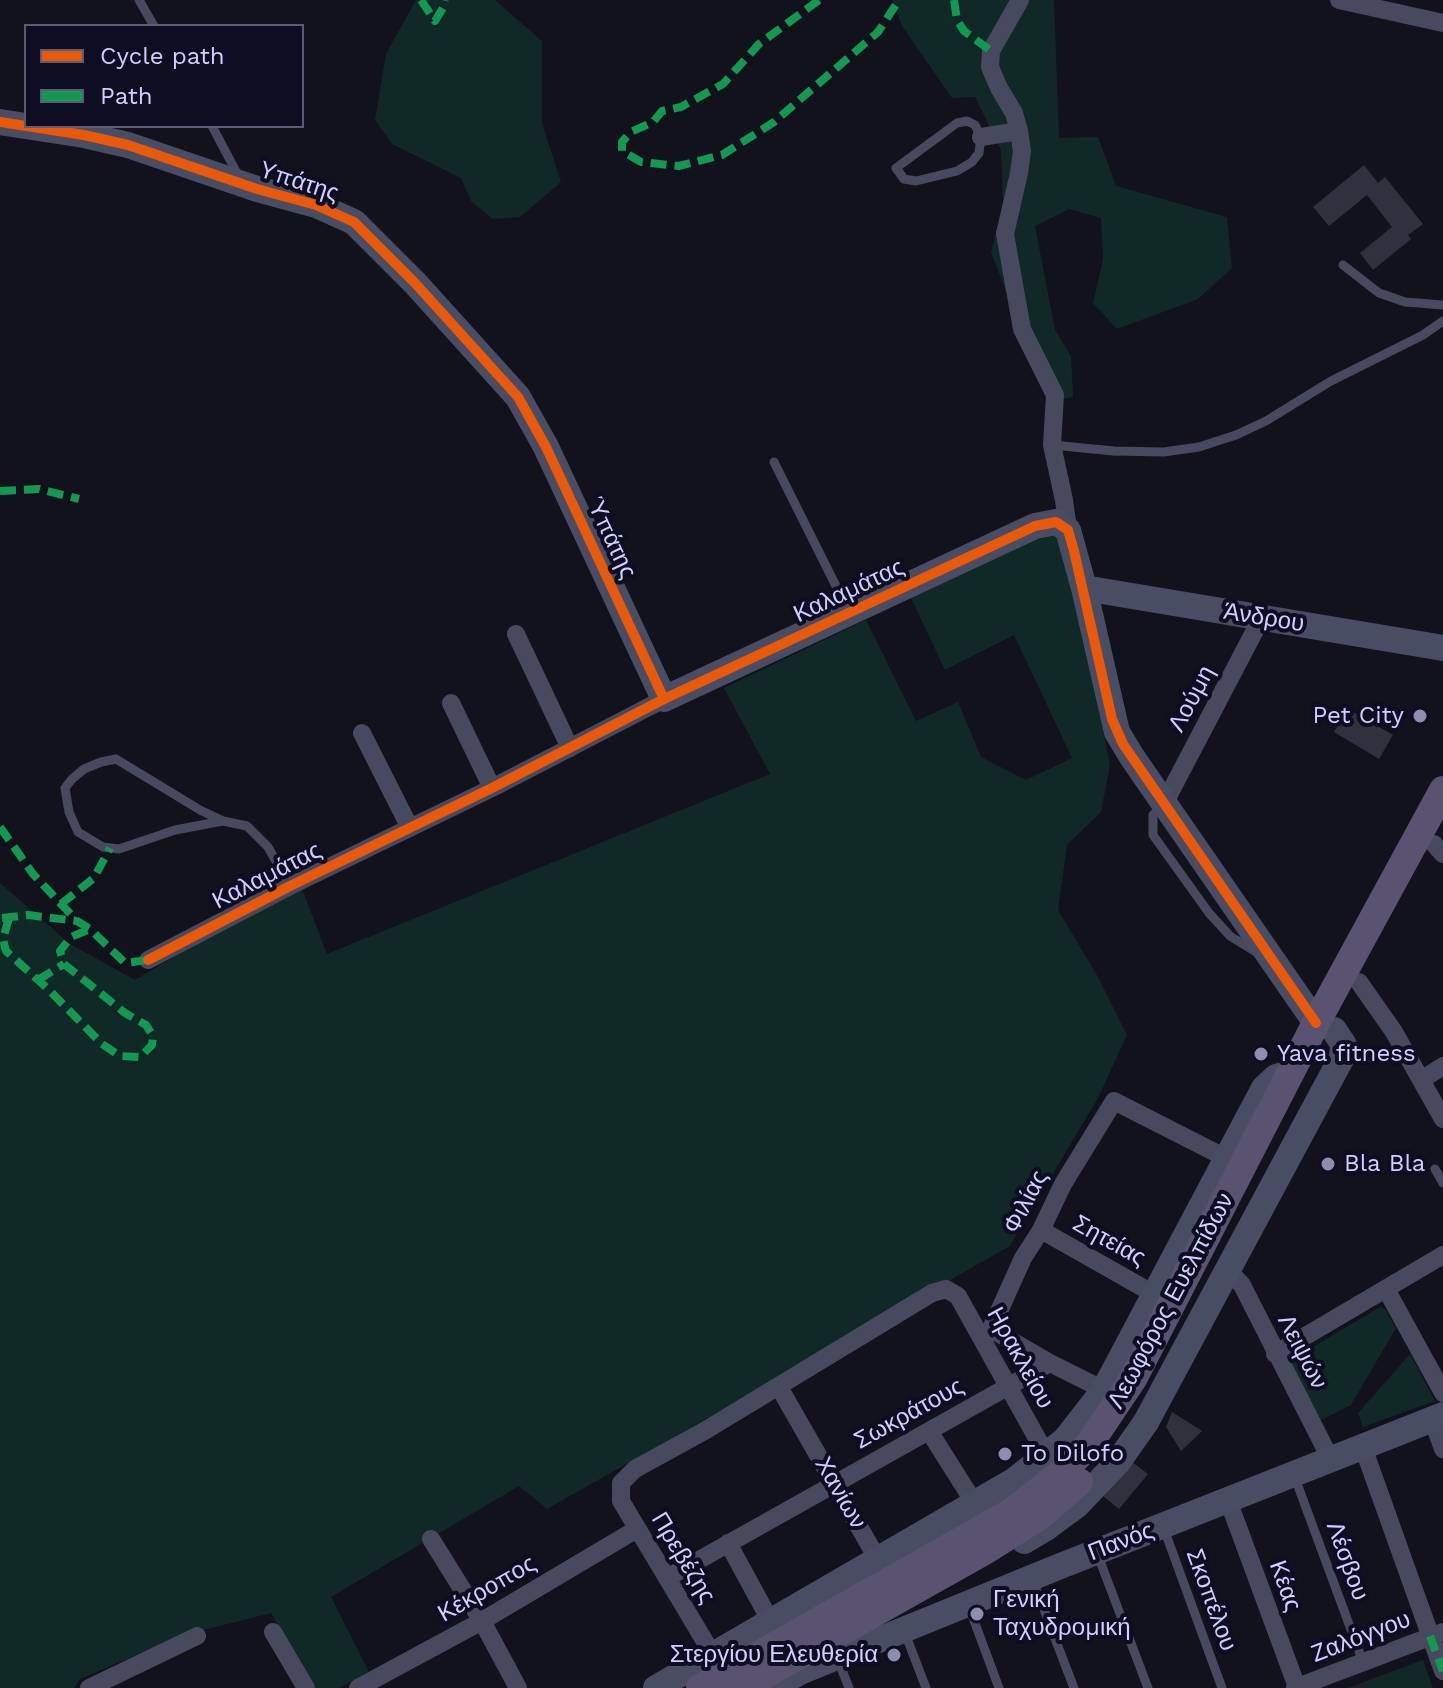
<!DOCTYPE html>
<html>
<head>
<meta charset="utf-8">
<style>
  body { margin:0 }
  #map { position:relative; width:1443px; height:1688px; overflow:hidden; background:#12121d; font-family:"Work Sans",sans-serif }
  canvas { display:block }
  .legend { position:absolute; left:24px; top:24px; width:280px; height:104px; box-sizing:border-box; background:#0e0d22; border:2px solid #5b5b7a; margin:0; padding:10px 14px; list-style:none; font-size:24px; color:#ced0ff }
  .legend li { display:flex; align-items:center; gap:16px; height:40px }
  .legend b { width:40px; border:2px solid #5b5b7a }
</style>
</head>
<body>
<div id="map">
<canvas width="1443" height="1688"></canvas>
<ul class="legend">
<li><b style="height:10px;background:#e8590c"></b>Cycle path</li>
<li><b style="height:10px;background:#139951"></b>Path</li>
</ul>
</div>
<script>
const ctx = document.querySelector('canvas').getContext('2d');
ctx.lineJoin = 'round';
function paint(path, color) {
  ctx.fillStyle = color;
  ctx.fill(path, 'evenodd');
}
function poly(rows) {
  const path = new Path2D();
  for (const r of rows) {
    path.moveTo(r[0], r[1]);
    for (let i = 2; i < r.length; i += 2) path.lineTo(r[i], r[i + 1]);
  }
  return path;
}
function stroke(path, color, width, dash) {
  ctx.strokeStyle = color;
  ctx.lineWidth = width;
  ctx.lineCap = dash ? 'butt' : 'round';
  ctx.setLineDash(dash || []);
  ctx.stroke(path);
}
function label(font, color, halo, rows, align = 'center') {
  ctx.font = font + ' "Work Sans",sans-serif';
  ctx.lineWidth = 8;
  ctx.setLineDash([]);
  ctx.textBaseline = 'middle';
  ctx.strokeStyle = halo;
  ctx.fillStyle = color;
  for (const [text, x, y, turn = 0] of rows) {
    ctx.save();
    ctx.translate(x, y);
    ctx.rotate((+turn || 0) * Math.PI / 180);
    ctx.textAlign = isNaN(turn) ? turn : align;
    if (halo) ctx.strokeText(text, 0, 0);
    ctx.fillText(text, 0, 0);
    ctx.restore();
  }
}
paint(poly([
  [416,0,495,0,542,41,542,123,561,182,520,217,493,219,471,201,461,178,392,144,375,120,386,54],
  [892,0,1054,0,1059,138,1098,137,1116,186,1227,217,1232,268,1198,299,1117,329,1093,303,1103,259,1101,218,1069,209,1035,226,1055,330,1071,356,1073,397,1059,399,1040,380,991,252,1003,204,1001,150,975,97,952,98,902,26],
  [1043,535,1054,536,1063,545,1074,581,1110,765,1101,812,1067,845,1058,910,1098,977,1127,1035,1098,1098,1010,1246,547,1509,519,1486,331,1597,369,1672,339,1688,314,1688,271,1613,183,1635,80,1679,74,1688,0,1688,0,883,70,944,135,980,299,881,327,954,770,774,724,688,866,620,916,721,958,702,981,757,1026,780,1072,758,1014,635,945,670,911,598],
  [1380,1307,1385,1309,1396,1328,1351,1405,1321,1420,1291,1364,1295,1358],
  [1410,1354,1435,1401,1363,1427,1358,1413],
  [1423,1660,1433,1688,1348,1688]
]), '#102826');
paint(poly([
  [1364,165,1378,183,1385,177,1423,224,1408,235,1411,239,1373,270,1360,253,1392,227,1367,195,1329,226,1313,207],
  [1348,709,1393,735,1379,759,1334,732],
  [1172,1412,1202,1431,1181,1451,1166,1427],
  [1131,1461,1148,1474,1119,1509,1103,1496]
]), '#30303f');
stroke(poly([
  [139,0,154,26],
  [967,121,975,125,981,137,979,153,972,162,957,171,916,181,904,179,896,168,957,123,967,121],
  [212,126,239,177],
  [1343,265,1379,293,1405,302,1443,305],
  [1052,445,1114,451,1164,452,1199,447,1236,435,1266,421,1331,381,1423,335,1443,321],
  [774,462,848,610],
  [1161,807,1153,815,1153,835,1209,913,1230,936,1256,952],
  [223,821,175,830,119,849,103,847,78,832,69,812,65,788,72,779,84,769,101,762,116,759,200,810,223,821,247,826,268,847,290,886],
  [1435,1169,1443,1183],
  [1295,1478,1363,1662],
  [1164,1529,1222,1688],
  [1097,1553,1148,1688],
  [1033,1581,1074,1688],
  [969,1607,999,1688],
  [905,1633,926,1688],
  [838,1660,849,1688]
]), '#47495e', 9);
stroke(poly([
  [1339,0,1443,23],
  [1019,131,1022,151,1019,173,1005,234,1022,329,1055,395,1052,445,1064,500,1068,530],
  [981,137,1019,131,1014,113,999,88,990,67,991,51,1020,0],
  [516,634,570,748],
  [451,703,492,788],
  [362,733,410,828],
  [1164,804,1262,617],
  [1434,844,1443,854],
  [148,960,290,886,492,788,664,699],
  [1359,982,1394,1032,1443,1119],
  [1421,1080,1443,1066],
  [1041,1230,1154,1294],
  [1228,1270,1242,1285,1331,1460],
  [1386,1289,1443,1393],
  [1275,1354,1443,1255],
  [779,1387,878,1560],
  [1104,1390,1050,1363,991,1329,1023,1258,1041,1230,1063,1184,1114,1101,1226,1158],
  [1432,1419,1443,1449],
  [929,1431,975,1504],
  [1363,1447,1443,1671],
  [1228,1500,1297,1687],
  [431,1539,482,1621,518,1688],
  [728,1543,771,1622],
  [667,1578,1050,1363],
  [273,1632,306,1688],
  [713,1655,621,1501,621,1483,635,1469,706,1430,932,1293,946,1289,958,1296,1047,1456],
  [89,1688,197,1636],
  [358,1688,482,1621,637,1529],
  [1295,1688,1443,1632]
]), '#47495e', 18);
stroke(poly([
  [0,122,84,135,128,145,257,189,316,205,354,222,415,283,518,397,546,447,664,699,1035,526,1056,522,1068,530,1084,588,1117,732,1132,757,1316,1023],
  [1084,588,1443,648],
  [1024,1541,1046,1528,1077,1505,1118,1462,1146,1422,1341,1059,1344,1045,1334,1030],
  [656,1688,1015,1480,1065,1440,1104,1390,1264,1088,1276,1077,1290,1073],
  [772,1688,800,1672,1058,1567,1443,1415]
]), '#494d64', 26);
stroke(poly([
  [700,1688,1010,1513,1060,1474,1088,1446,1133,1379,1316,1023,1443,790],
  [741,1688,988,1549,1040,1516,1079,1482]
]), '#595371', 28);
stroke(poly([
  [421,0,435,21,443,8,445,0],
  [819,0,759,44,723,84,681,107,662,111,653,122,631,132,622,142,622,151,641,162,679,166,722,155,774,122,878,32,899,0],
  [954,0,957,20,964,31,991,51],
  [0,491,39,489,79,499],
  [0,827,33,874,77,921,90,929,125,963,148,960],
  [61,904,94,878,110,848],
  [2,918,28,915,77,921],
  [9,918,3,939,6,951,48,989,102,1044,120,1056,140,1057,152,1045,153,1036,146,1025,125,1013,64,964,60,951,71,937,90,929],
  [38,980,64,964],
  [1430,1636,1443,1671]
]), '#139951', 8, [16, 8]);
stroke(poly([
  [0,122,84,135,128,145,257,189,316,205,354,222,415,283,518,397,546,447,664,699],
  [148,960,290,886,492,788,664,699,1035,526,1056,522,1068,530,1074,551,1112,719,1123,744,1316,1023]
]), '#e8590c', 10);
for (const [x, y, r, color] of [
  [1420,716,8,"#8c8eb0"],
  [1261,1054,8,"#8c8eb0"],
  [1328,1164,8,"#8c8eb0"],
  [1005,1454,8,"#8c8eb0"],
  [977,1614,8,"#8c8eb0"],
  [894,1655,8,"#8c8eb0"]
]) {
  const dot = new Path2D();
  dot.arc(x, y, r, 0, 2 * Math.PI);
  ctx.fillStyle = color;
  ctx.fill(dot);
  stroke(dot, '#0e0d22', 3);
}
label('24px', '#ced0ff', '#0e0d22', [
  ["Υπάτης",299,182,18],
  ["Ύπάτης",611,538,65],
  ["Καλαμάτας",849,591,-25],
  ["Άνδρου",1264,618,9],
  ["Λούμη",1192,699,-62],
  ["Καλαμάτας",267,876,-27],
  ["Φιλίας",1026,1202,-62],
  ["Σητείας",1109,1241,29],
  ["Λεωφόρος Ευελπίδων",1171,1301,-62],
  ["Λειψών",1302,1352,63],
  ["Ηρακλείου",1020,1358,61],
  ["Σωκράτους",909,1414,-29],
  ["Χανίων",840,1493,60],
  ["Πανός",1121,1542,-21],
  ["Πρεβέζης",683,1558,59],
  ["Λέσβου",1347,1561,70],
  ["Κέας",1285,1586,70],
  ["Κέκροπος",487,1589,-30],
  ["Σκοπέλου",1211,1600,70],
  ["Ζαλόγγου",1361,1637,-21]
]);
label('24px', '#ced0ff', '#0e0d22', [
  ["Pet City",1404,716,"right"],
  ["Yava fitness",1277,1054],
  ["Bla Bla",1344,1164],
  ["To Dilofo",1021,1454],
  ["Γενική",993,1600],
  ["Ταχυδρομική",993,1628],
  ["Στεργίου Ελευθερία",878,1655,"right"]
], 'left');
</script>
</body>
</html>
